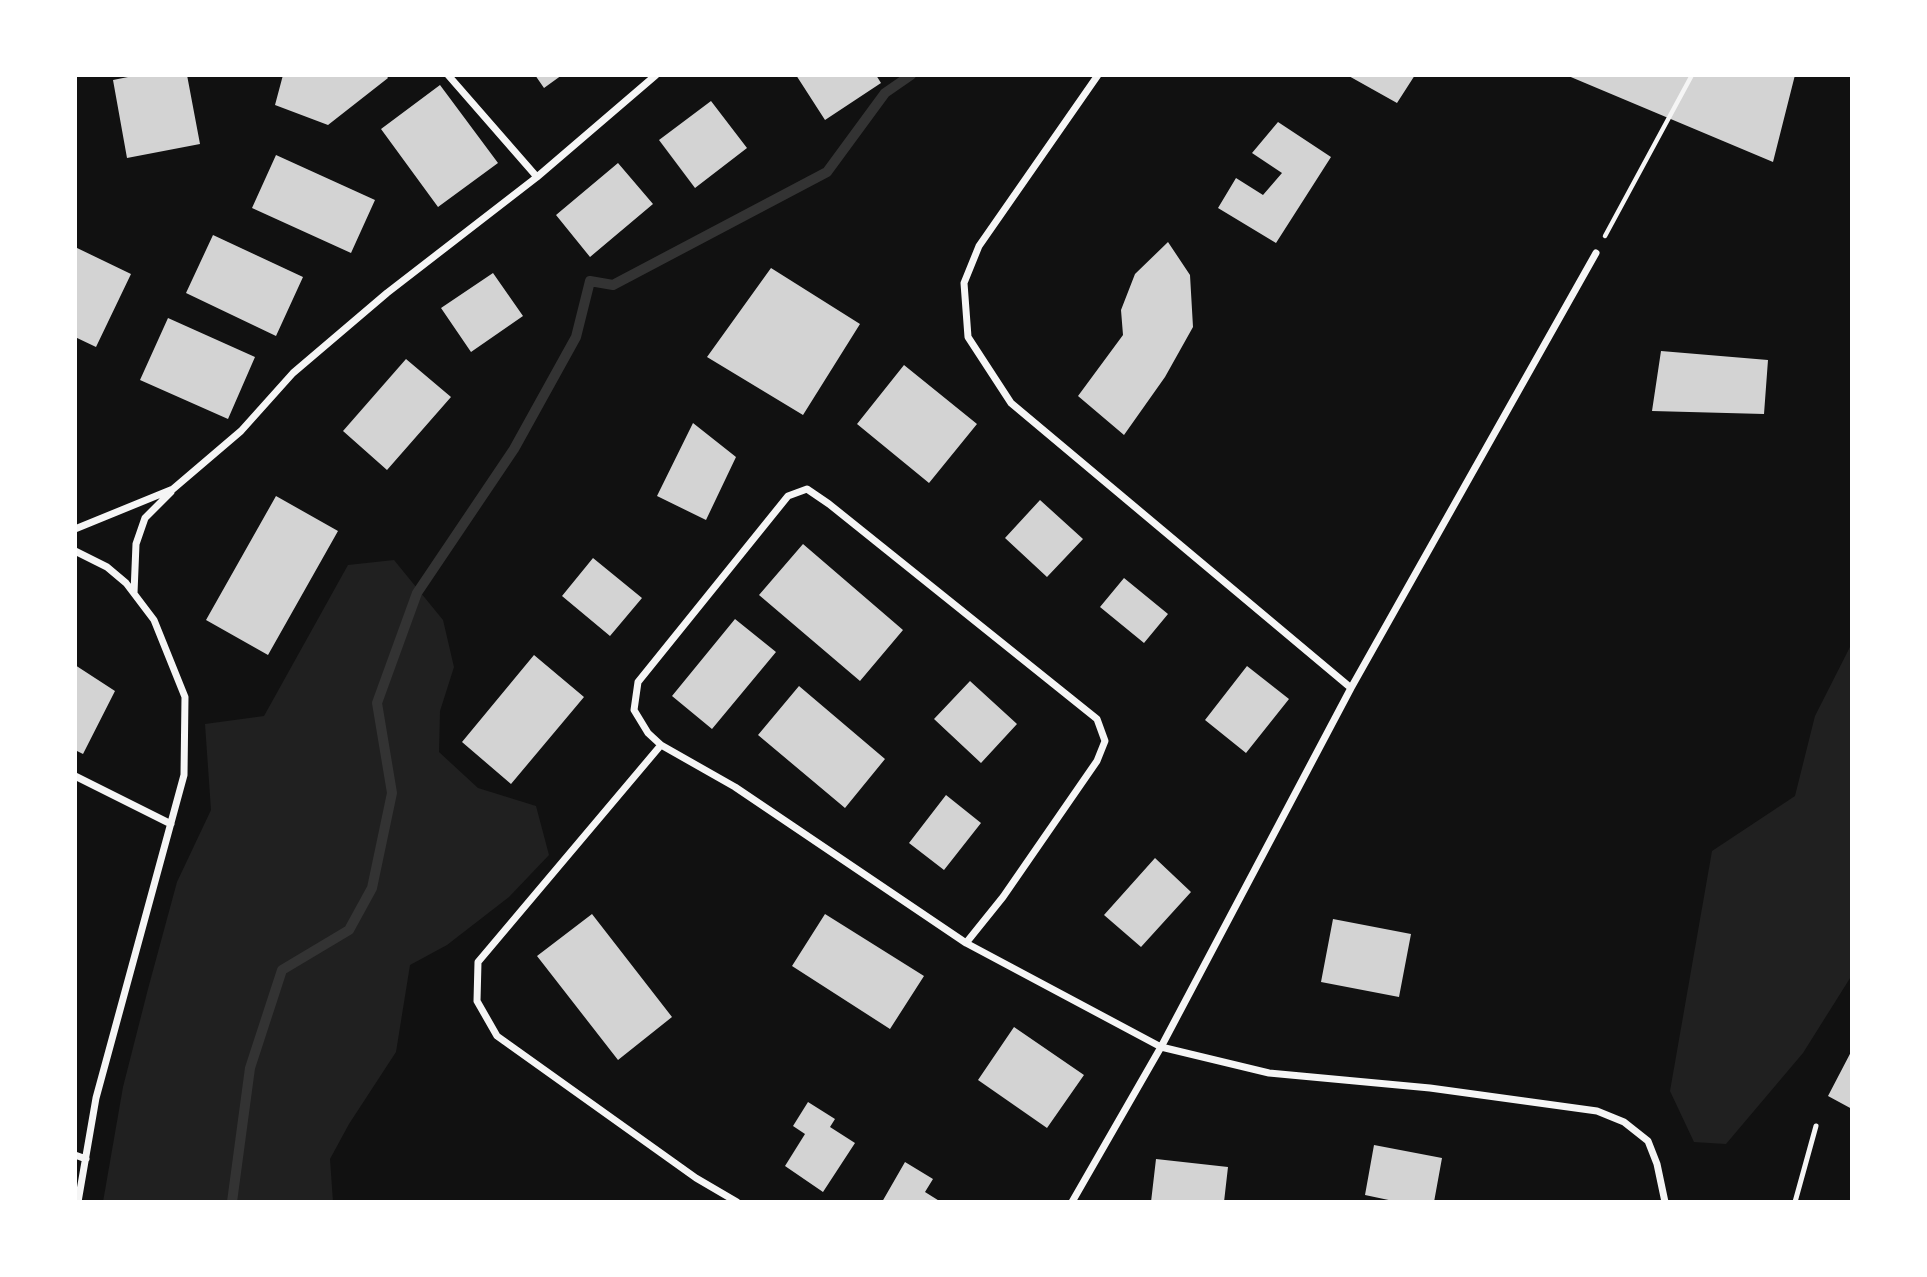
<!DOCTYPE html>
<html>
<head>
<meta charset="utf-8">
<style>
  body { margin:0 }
  #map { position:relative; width:1927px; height:1277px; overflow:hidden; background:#111; font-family:"Archivo Narrow",sans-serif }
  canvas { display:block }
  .frame { position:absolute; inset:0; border:77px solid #fff; pointer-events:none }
</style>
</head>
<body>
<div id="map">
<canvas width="1927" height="1277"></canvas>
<div class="frame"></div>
</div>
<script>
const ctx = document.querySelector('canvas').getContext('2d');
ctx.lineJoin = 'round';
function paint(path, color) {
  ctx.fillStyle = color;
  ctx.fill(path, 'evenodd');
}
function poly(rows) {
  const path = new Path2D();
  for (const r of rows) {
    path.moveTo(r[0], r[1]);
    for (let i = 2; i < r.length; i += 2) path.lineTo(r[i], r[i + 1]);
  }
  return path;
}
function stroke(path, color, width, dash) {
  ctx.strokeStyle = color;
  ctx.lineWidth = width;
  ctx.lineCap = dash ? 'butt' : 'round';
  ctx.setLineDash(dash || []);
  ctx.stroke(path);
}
paint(poly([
  [394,560,443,620,454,667,440,711,439,752,478,788,536,806,549,855,509,897,447,945,410,965,396,1052,349,1124,330,1159,333,1202,103,1202,123,1087,148,989,177,882,211,810,205,724,264,716,348,565],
  [1852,643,1852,975,1803,1053,1726,1144,1694,1142,1670,1091,1712,851,1795,796,1815,716]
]), '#202020');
stroke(poly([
  [232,1202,250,1068,282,970,349,930,372,888,392,793,377,703,417,593,514,449,576,337,590,281,613,285,827,172,885,93,911,75]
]), '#333', 10);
paint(poly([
  [138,75,187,75,200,144,127,158,113,80],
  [283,75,386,75,388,78,328,125,275,105],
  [535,75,562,75,544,88],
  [796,75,876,75,881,83,825,120],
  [1347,75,1415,75,1397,103],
  [1566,75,1795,75,1773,162],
  [440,85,498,163,438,207,381,129],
  [711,101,747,148,695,188,659,140],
  [1278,122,1331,157,1276,243,1218,208,1236,178,1263,195,1282,173,1252,153],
  [276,155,375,200,351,253,252,208],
  [618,163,653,204,590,257,556,215],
  [213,235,303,277,276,336,186,293],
  [1168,242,1190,275,1193,327,1165,377,1124,435,1078,396,1123,335,1121,310,1135,274],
  [75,247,131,274,96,347,75,337],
  [771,268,860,324,803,415,707,357],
  [493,273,523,316,471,352,441,308],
  [168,318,255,357,228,419,140,380],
  [1661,351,1768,360,1764,414,1652,411],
  [406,359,451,397,387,470,343,431],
  [904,365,977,424,929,483,857,424],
  [693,423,736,457,706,520,657,496],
  [276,496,338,531,268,655,206,620],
  [1040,500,1083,539,1047,577,1005,538],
  [803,544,903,630,860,681,759,595],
  [593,558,642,598,610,636,562,596],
  [1124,578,1168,614,1144,643,1100,607],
  [735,619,776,652,712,729,672,696],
  [534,655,584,697,511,784,462,742],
  [75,665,115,691,83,754,75,750],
  [1247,666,1289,699,1246,753,1205,720],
  [970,681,1017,724,981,763,934,719],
  [799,686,885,759,845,808,758,735],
  [946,795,981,823,944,870,909,843],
  [1155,858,1191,892,1141,947,1104,915],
  [592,914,672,1017,618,1060,537,956],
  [825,914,924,976,890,1029,792,966],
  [1333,919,1411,934,1399,997,1321,982],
  [1014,1027,1084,1075,1047,1128,978,1080],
  [1852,1050,1852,1109,1828,1096],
  [808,1102,835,1119,830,1127,855,1143,823,1192,785,1166,805,1134,793,1126],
  [1374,1145,1442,1158,1434,1202,1398,1202,1365,1195],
  [1156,1159,1228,1167,1224,1202,1151,1202],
  [905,1162,933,1179,925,1192,941,1202,882,1202]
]), '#d3d3d3');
stroke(poly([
  [1605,236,1692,75]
]), '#f5f5f5', 4.5);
stroke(poly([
  [1795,1202,1816,1126]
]), '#f5f5f5', 5);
stroke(poly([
  [448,75,537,177],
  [1098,75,979,246,964,283,968,337,1011,403,1351,688],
  [75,529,173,489,241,431,293,373,387,293,537,177,656,75],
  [75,551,107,567,126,583,154,620,185,697,184,775,96,1098,78,1202],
  [134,593,136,544,145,518,171,492],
  [661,745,648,733,634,710,638,682,788,496,807,489,829,504,1097,719,1105,741,1097,761,1003,897,966,943],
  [75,776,171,824],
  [75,1155,86,1159],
  [737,1202,696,1178,497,1036,477,1001,478,962,661,745,735,787,966,943,1161,1047,1269,1073,1430,1088,1597,1111,1624,1122,1648,1141,1657,1164,1665,1202],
  [1072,1202,1161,1047,1351,688,1596,253]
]), '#f5f5f5', 7);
</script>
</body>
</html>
